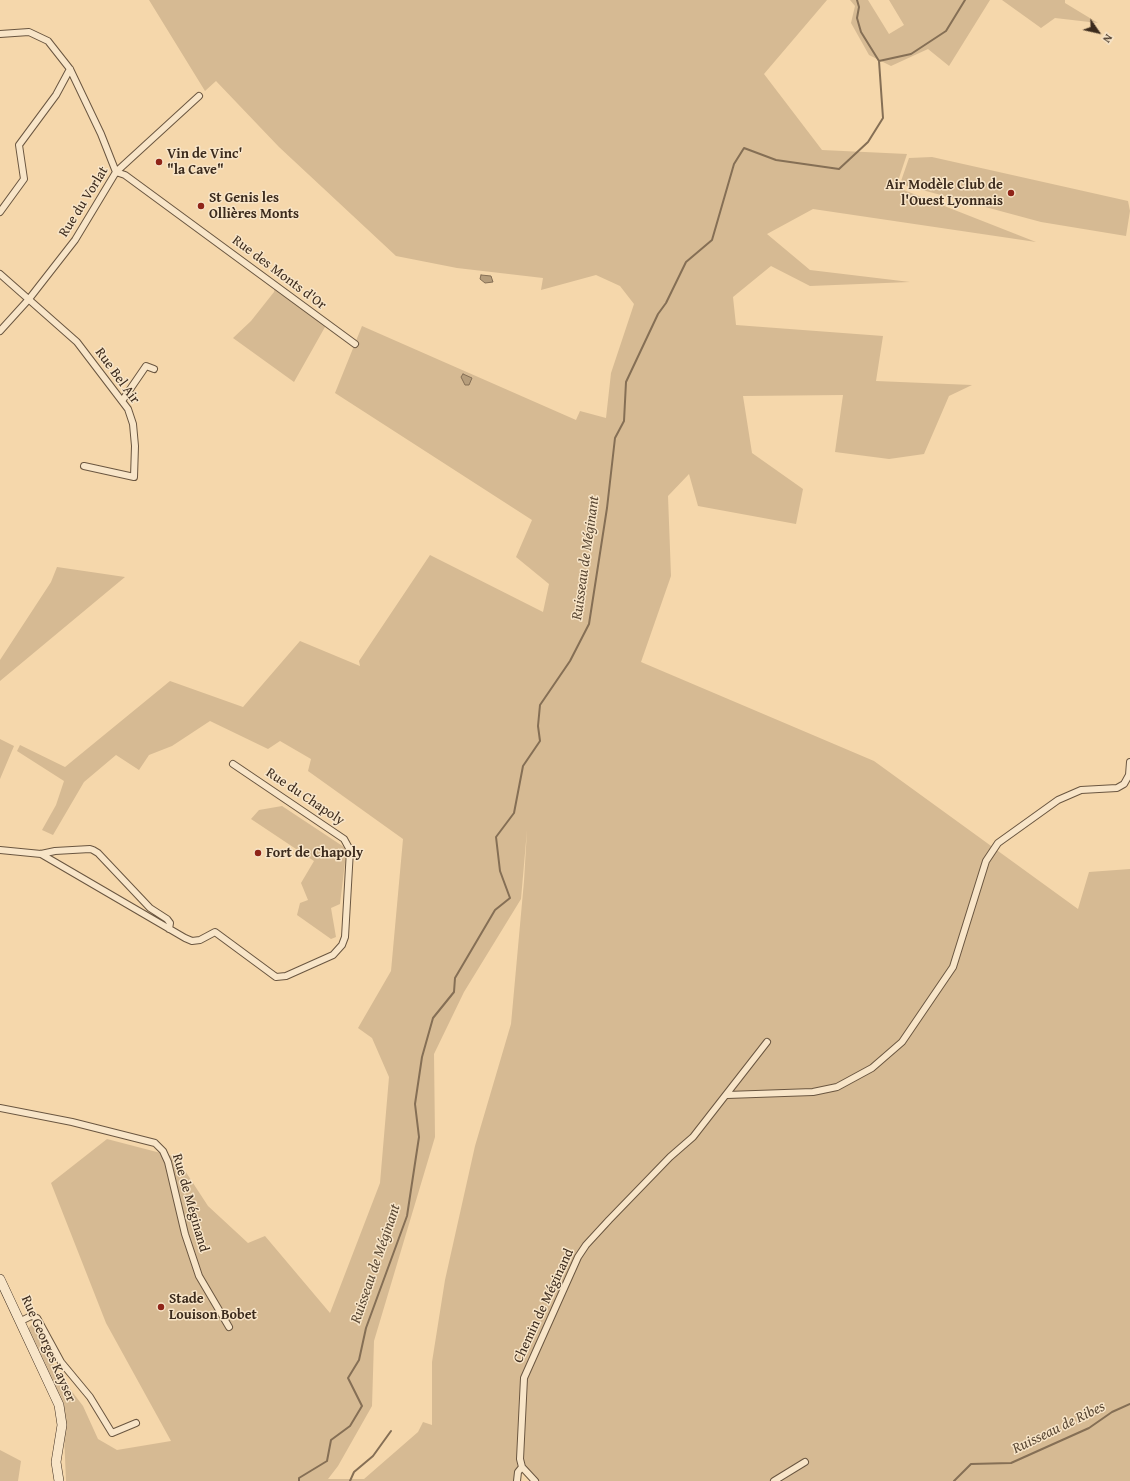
<!DOCTYPE html>
<html>
<head>
<meta charset="utf-8">
<style>
  body { margin:0 }
  #map { position:relative; width:1130px; height:1481px; overflow:hidden; background:#f5d7ab; font-family:"Gentium Book Plus",serif }
  canvas { display:block }
  .north { position:absolute; left:1078px; top:12px; width:40px; height:40px; -webkit-text-stroke:3px #f8e5c8; paint-order:stroke; rotate:124deg; font-size:11px; font-weight:700; line-height:16px; text-align:center; color:#3c2b1d }
  .north::after { content:''; display:block; margin:auto; width:14px; height:18px; background:#3c2b1d; clip-path:polygon(50% 0,100% 100%,50% 72%,0 100%) }
</style>
</head>
<body>
<div id="map">
<canvas width="1130" height="1481"></canvas>
<div class="north">N</div>
</div>
<script>
const ctx = document.querySelector('canvas').getContext('2d');
ctx.lineJoin = 'round';
function paint(path, color) {
  ctx.fillStyle = color;
  ctx.fill(path, 'evenodd');
}
function poly(rows) {
  const path = new Path2D();
  for (const r of rows) {
    path.moveTo(r[0], r[1]);
    for (let i = 2; i < r.length; i += 2) path.lineTo(r[i], r[i + 1]);
  }
  return path;
}
function stroke(path, color, width, dash) {
  ctx.strokeStyle = color;
  ctx.lineWidth = width;
  ctx.lineCap = dash ? 'butt' : 'round';
  ctx.setLineDash(dash || []);
  ctx.stroke(path);
}
function label(font, color, halo, rows, align = 'center') {
  ctx.font = font + ' "Gentium Book Plus",serif';
  ctx.lineWidth = 3;
  ctx.setLineDash([]);
  ctx.textBaseline = 'middle';
  ctx.strokeStyle = halo;
  ctx.fillStyle = color;
  for (const [text, x, y, turn = 0] of rows) {
    ctx.save();
    ctx.translate(x, y);
    ctx.rotate((+turn || 0) * Math.PI / 180);
    ctx.textAlign = isNaN(turn) ? turn : align;
    if (halo) ctx.strokeText(text, 0, 0);
    ctx.fillText(text, 0, 0);
    ctx.restore();
  }
}
paint(poly([
  [149,0,827,0,764,74,822,150,907,154,896,187,1036,242,813,209,767,234,810,270,910,282,810,286,771,266,733,297,736,325,883,336,876,381,972,385,949,396,924,454,889,459,835,452,843,395,743,396,752,453,803,489,796,524,698,506,689,474,668,496,671,576,641,662,874,761,1078,909,1089,872,1130,869,1130,1481,535,1481,522,1467,517,1481,66,1481,63,1409,26,1331,32,1324,58,1373,83,1406,98,1439,117,1450,171,1441,106,1323,51,1183,107,1139,176,1157,208,1206,248,1243,265,1236,330,1313,380,1183,389,1077,372,1038,358,1028,391,971,403,839,308,771,311,759,280,741,268,749,210,721,172,746,149,755,139,770,116,755,84,782,53,835,42,830,56,805,64,781,17,751,20,745,65,767,170,681,243,707,300,641,360,666,359,661,430,555,543,612,549,584,516,557,532,520,335,393,362,326,576,420,580,411,606,418,611,373,634,304,620,286,596,275,541,290,543,278,457,268,396,256,279,147,216,81,205,91],
  [527,830,524,881,511,1024,475,1146,445,1280,432,1362,432,1425,423,1422,418,1432,364,1479,328,1479,338,1466,372,1406,374,1341,435,1137,434,1054,464,992,521,899],
  [850,0,868,0,889,34,904,25,889,0,990,0,949,66,928,49,891,66,869,55,851,23,855,6],
  [1002,0,1065,0,1065,3,1098,23,1055,18,1041,28],
  [932,157,1128,201,1130,211,1126,236,1041,222,900,184,909,158],
  [275,285,330,326,325,327,294,382,233,338,251,321,274,292],
  [57,567,125,577,0,681,0,660,51,582],
  [0,739,14,746,0,779],
  [282,806,344,847,346,854,340,904,331,908,336,937,331,939,297,915,300,903,308,900,301,883,314,861,251,819,259,810],
  [0,1450,21,1461,18,1481,0,1481]
]), '#d6ba93');
const water = poly([
  [481,275,491,276,493,282,485,283,480,279,481,275],
  [463,374,472,378,469,385,465,385,461,377,463,374]
]);
paint(water, '#b69d7b');
stroke(water, '#856f55', 1);
stroke(poly([
  [857,0,859,7,857,18,861,32,879,61],
  [299,1481,299,1478,327,1461,331,1440,350,1426,362,1406,348,1378,359,1360,366,1328,407,1216,419,1137,415,1104,422,1057,433,1018,454,992,455,978,495,910,510,898,500,871,496,837,514,813,523,766,540,741,538,726,540,705,570,661,589,624,607,508,615,438,624,421,626,382,658,314,666,303,686,262,712,240,734,164,744,148,776,160,839,169,868,142,883,118,879,61,911,54,946,31,965,0],
  [350,1481,354,1472,373,1456,391,1431],
  [954,1481,971,1464,1011,1463,1089,1428,1112,1412,1130,1404]
]), '#856f55', 2);
const street = poly([
  [0,34,29,32,48,41,70,69,101,134,116,172,125,175,355,344],
  [0,212,24,179,19,145,56,95,70,69],
  [0,274,77,342,128,409,133,424,135,446,134,477,84,466],
  [0,331,29,299,75,240,116,172,199,96],
  [122,401,146,366,154,369],
  [0,850,41,854,55,851,90,849,93,850,98,853,150,908,167,919,170,923,169,929],
  [41,854,185,938,192,941,200,940,215,932,276,977,286,976,333,955,342,945,345,937,350,850,344,839,233,764],
  [727,1095,813,1092,837,1087,872,1068,902,1042,953,967,986,861,998,843,1058,800,1081,790,1117,788,1124,784,1129,775,1130,762],
  [0,1108,72,1122,155,1143,163,1151,168,1162,185,1234,199,1276,229,1327],
  [21,1321,31,1316,37,1318,61,1362,90,1397,112,1433,136,1423],
  [517,1481,518,1472,522,1467],
  [535,1481,522,1467,520,1459,524,1378,578,1257,586,1245,609,1220,670,1157,693,1137,767,1042],
  [774,1481,805,1462]
]);
const secondary = poly([
  [0,1279,59,1405,62,1425,56,1462,59,1481]
]);
stroke(street, '#6a5640', 8);
stroke(secondary, '#3c2b1d', 10);
stroke(street, '#f8e5c8', 6);
stroke(secondary, '#f8e5c8', 9);
for (const [x, y, r, color] of [
  [159,162,4,"#8f2418"],
  [1011,193,4,"#8f2418"],
  [201,206,4,"#8f2418"],
  [258,853,4,"#8f2418"],
  [161,1307,4,"#8f2418"]
]) {
  const dot = new Path2D();
  dot.arc(x, y, r, 0, 2 * Math.PI);
  ctx.fillStyle = color;
  ctx.fill(dot);
  stroke(dot, '#f8e5c8', 1.5);
}
label('bold 14px', '#3c2b1d', '#f8e5c8', [
  ["Vin de Vinc'",167,154],
  ["\"la Cave\"",167,170],
  ["Air Modèle Club de",1003,185,"right"],
  ["l'Ouest Lyonnais",1003,201,"right"],
  ["St Genis les",209,198],
  ["Ollières Monts",209,214],
  ["Fort de Chapoly",266,853],
  ["Stade",169,1299],
  ["Louison Bobet",169,1315]
], 'left');
label('14px', '#3c2b1d', '#f8e5c8', [
  ["Rue du Vorlat",84,202,-58],
  ["Rue des Monts d'Or",279,273,37],
  ["Rue Bel Air",117,376,54],
  ["Rue du Chapoly",305,797,34],
  ["Rue de Méginand",190,1203,74],
  ["Chemin de Méginand",544,1306,-65],
  ["Rue Georges Kayser",48,1349,66]
]);
label('italic 15px', '#5a4834', '#f8e5c8', [
  ["Ruisseau de Méginant",586,558,-82],
  ["Ruisseau de Méginant",376,1264,-71],
  ["Ruisseau de Ribes",1059,1428,-26]
]);
</script>
</body>
</html>
